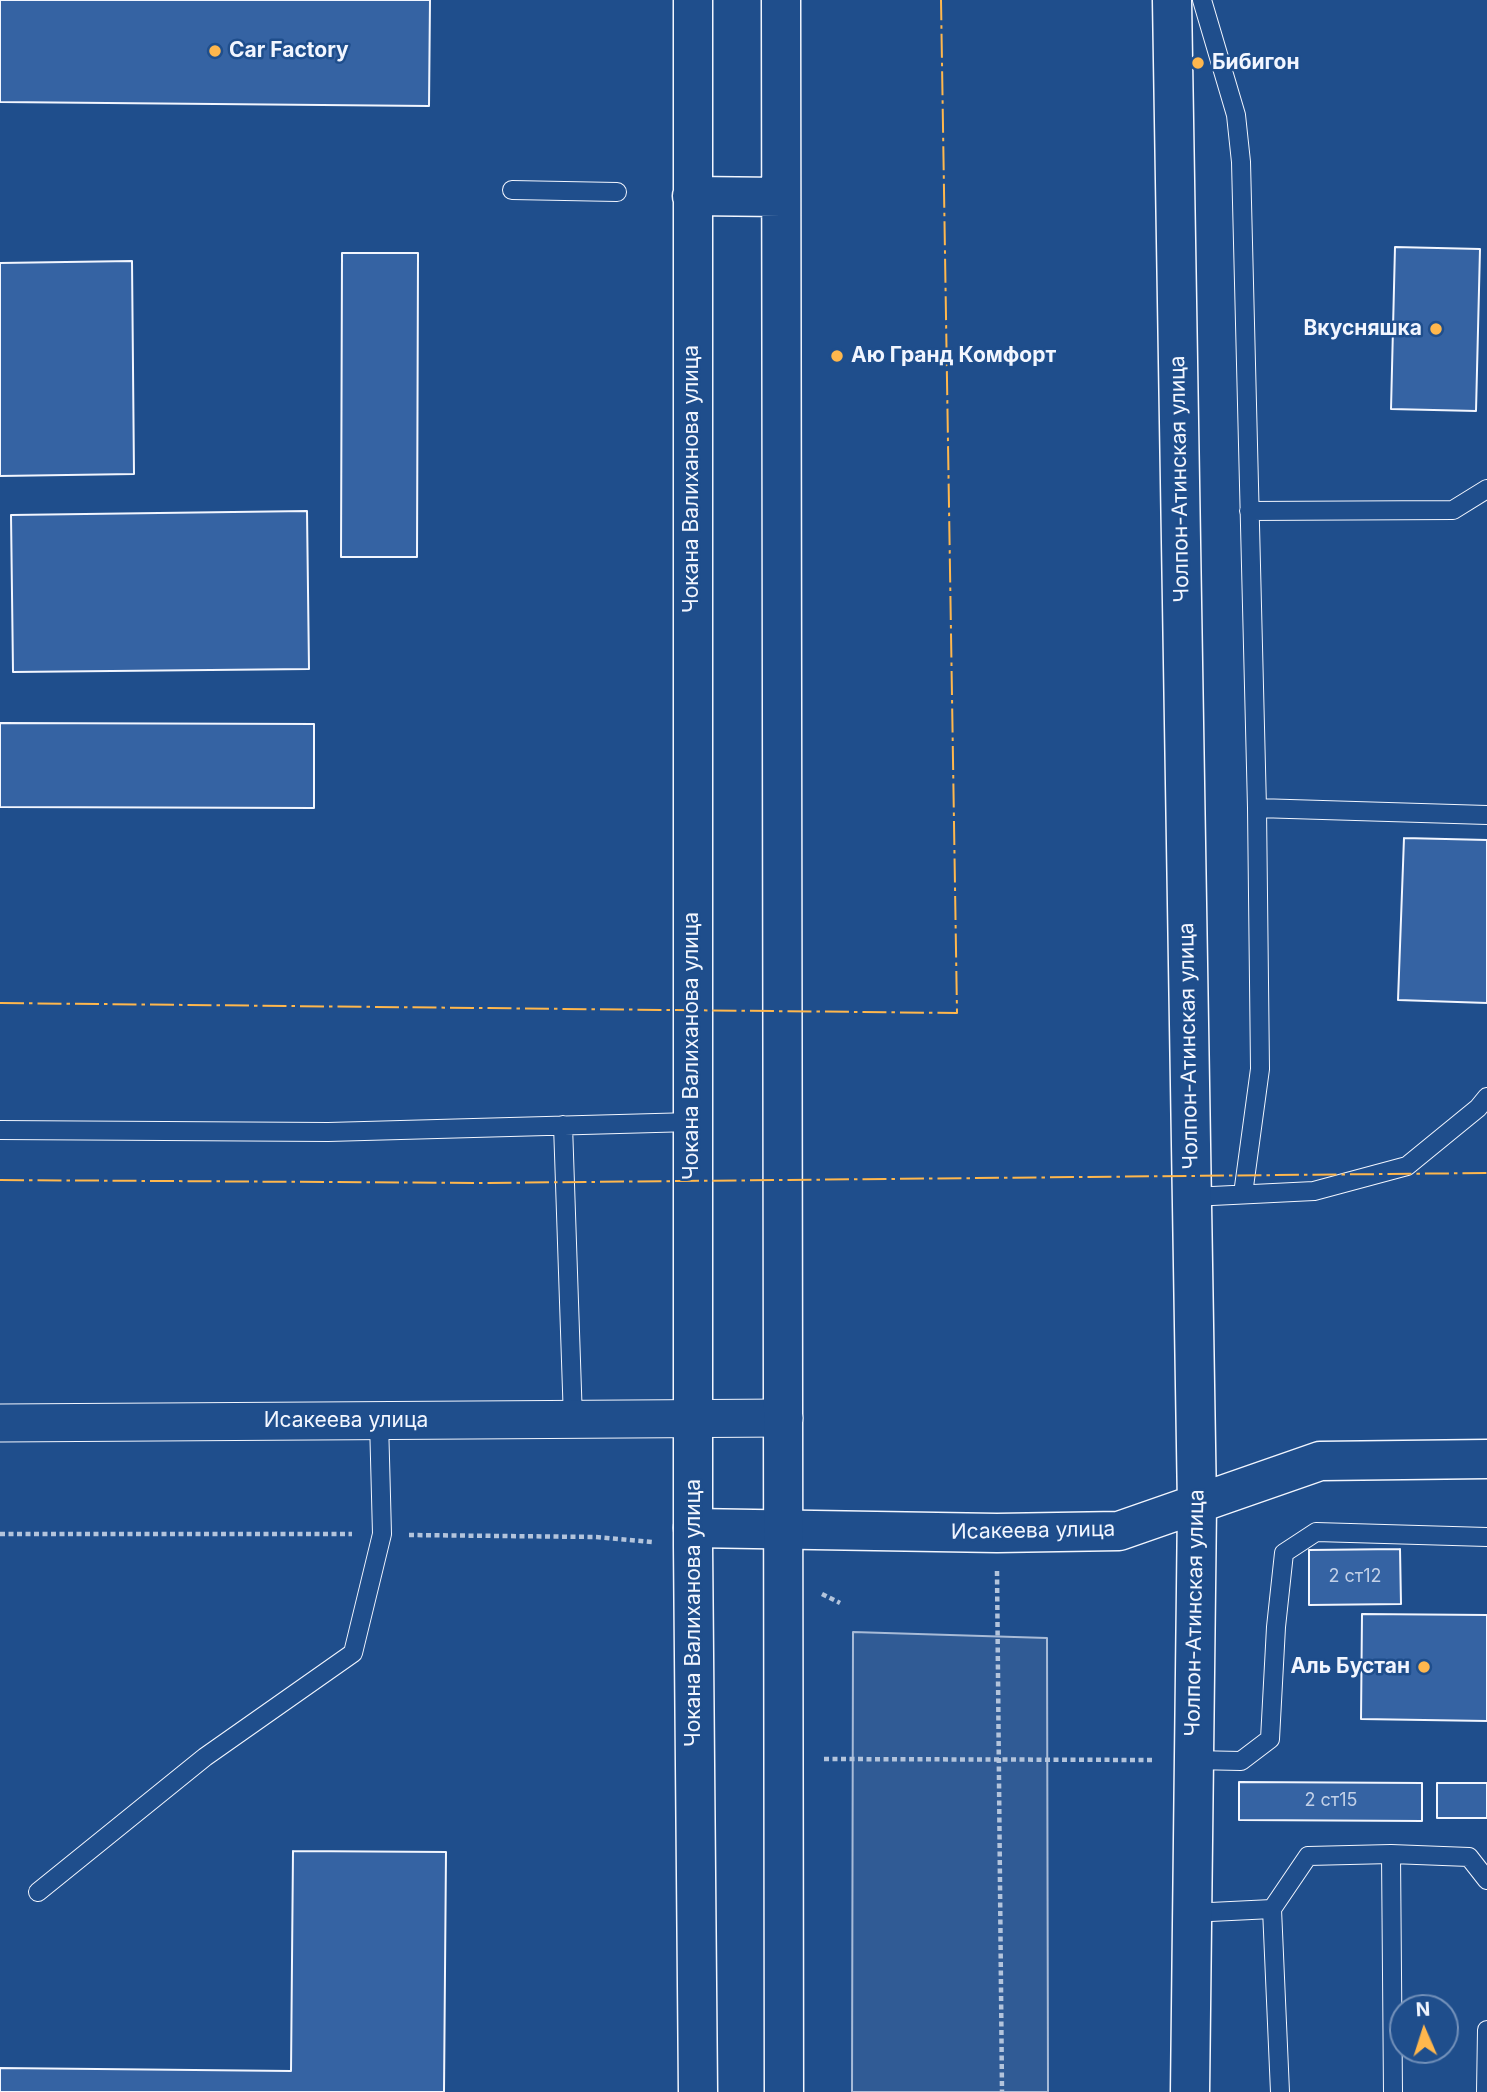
<!DOCTYPE html>
<html>
<head>
<meta charset="utf-8">
<style>
  body { margin:0 }
  #map { position:relative; width:1487px; height:2092px; overflow:hidden; background:#1f4e8c; font-family:Inter,sans-serif }
  canvas { display:block }
  .north { position:absolute; left:1389px; top:1994px; width:70px; height:70px; box-sizing:border-box; background:#1f4e8c; border:2px solid #7391ba; border-radius:50%; rotate:357deg; font-size:19px; font-weight:700; line-height:28px; text-align:center; color:#f2f6ff }
  .north::after { content:''; display:block; margin:auto; width:24px; height:32px; background:#ffb74d; clip-path:polygon(50% 0,100% 100%,50% 72%,0 100%) }
</style>
</head>
<body>
<div id="map">
<canvas width="1487" height="2092"></canvas>
<div class="north">N</div>
</div>
<script>
const ctx = document.querySelector('canvas').getContext('2d');
ctx.lineJoin = 'round';
function paint(path, color) {
  ctx.fillStyle = color;
  ctx.fill(path, 'evenodd');
}
function poly(rows) {
  const path = new Path2D();
  for (const r of rows) {
    path.moveTo(r[0], r[1]);
    for (let i = 2; i < r.length; i += 2) path.lineTo(r[i], r[i + 1]);
  }
  return path;
}
function stroke(path, color, width, dash) {
  ctx.strokeStyle = color;
  ctx.lineWidth = width;
  ctx.lineCap = dash ? 'butt' : 'round';
  ctx.setLineDash(dash || []);
  ctx.stroke(path);
}
function label(font, color, halo, rows, align = 'center') {
  ctx.font = font + ' Inter,sans-serif';
  ctx.lineWidth = 5;
  ctx.setLineDash([]);
  ctx.textBaseline = 'middle';
  ctx.strokeStyle = halo;
  ctx.fillStyle = color;
  for (const [text, x, y, turn = 0] of rows) {
    ctx.save();
    ctx.translate(x, y);
    ctx.rotate((+turn || 0) * Math.PI / 180);
    ctx.textAlign = isNaN(turn) ? turn : align;
    if (halo) ctx.strokeText(text, 0, 0);
    ctx.fillText(text, 0, 0);
    ctx.restore();
  }
}
const built = poly([
  [853,1632,1047,1638,1048,2092,852,2092,853,1632]
]);
paint(built, '#305b95');
stroke(built, '#a8bbd7', 2);
const building = poly([
  [0,0,430,0,429,106,0,102,0,0],
  [1395,247,1480,249,1476,411,1391,409,1395,247],
  [342,253,418,253,417,557,341,557,342,253],
  [132,261,134,474,0,476,0,263,132,261],
  [307,511,309,669,13,672,11,515,307,511],
  [0,723,314,724,314,808,0,807,0,723],
  [1404,838,1487,840,1487,1003,1398,1000,1404,838],
  [1400,1549,1401,1604,1309,1605,1309,1550,1400,1549],
  [1362,1614,1487,1615,1487,1721,1361,1719,1362,1614],
  [1239,1782,1422,1783,1422,1821,1239,1820,1239,1782],
  [1437,1783,1487,1783,1487,1818,1437,1818,1437,1783],
  [293,1851,446,1852,444,2092,0,2092,0,2068,291,2071,293,1851]
]);
paint(building, '#3563a3');
stroke(building, '#f2f6ff', 2);
const lane = poly([
  [1202,0,1236,115,1241,162,1257,808,1260,1069,1243,1194],
  [512,190,617,192],
  [1249,511,1453,510,1487,489],
  [1257,808,1487,815],
  [563,1125,573,1420],
  [0,1130,328,1132,692,1122],
  [1192,1197,1314,1191,1407,1166,1478,1108,1487,1097],
  [1193,1760,1241,1761,1270,1739,1276,1627,1284,1553,1316,1532,1487,1537],
  [1391,1854,1469,1857,1487,1880],
  [38,1892,205,1757,353,1653,382,1534,379,1421],
  [1272,1909,1280,2092],
  [1190,1913,1272,1909,1308,1856,1391,1854,1393,2092],
  [1486,2092,1487,2030]
]);
const street = poly([
  [0,1423,784,1418]
]);
const secondary = poly([
  [1172,0,1197,1505,1190,2092],
  [693,1528,997,1533,1119,1531,1320,1461,1487,1459]
]);
const primary = poly([
  [693,0,693,1546,698,2092],
  [781,0,784,2092],
  [692,196,781,197]
]);
stroke(lane, '#f2f6ff', 20);
stroke(street, '#f2f6ff', 39);
stroke(secondary, '#f2f6ff', 41);
stroke(primary, '#f2f6ff', 41);
stroke(poly([
  [0,1534,352,1534],
  [409,1535,596,1537,652,1542],
  [997,1571,1002,2092],
  [822,1594,840,1603],
  [824,1759,1154,1760]
]), '#b3c4dc', 4.5, [5, 3.5]);
stroke(lane, '#1f4e8c', 18);
stroke(street, '#1f4e8c', 37);
stroke(secondary, '#1f4e8c', 38);
stroke(primary, '#1f4e8c', 38);
stroke(poly([
  [0,1003,957,1013,941,0],
  [0,1180,484,1183,1487,1173]
]), '#ffb74d', 2, [24, 5, 3.5, 5]);
for (const [x, y, r, color] of [
  [215,51,7,"#ffb74d"],
  [1198,63,7,"#ffb74d"],
  [1436,329,7,"#ffb74d"],
  [837,356,7,"#ffb74d"],
  [1424,1667,7,"#ffb74d"]
]) {
  const dot = new Path2D();
  dot.arc(x, y, r, 0, 2 * Math.PI);
  ctx.fillStyle = color;
  ctx.fill(dot);
  stroke(dot, '#1f4e8c', 2.5);
}
label('18px', '#c3d1e8', null, [
  ["2 ст12",1355,1577],
  ["2 ст15",1331,1801]
]);
label('bold 21px', '#f2f6ff', '#1f4e8c', [
  ["Car Factory",229,51],
  ["Бибигон",1212,63],
  ["Вкусняшка",1422,329,"right"],
  ["Аю Гранд Комфорт",851,356],
  ["Аль Бустан",1410,1667,"right"]
], 'left');
label('21px', '#f2f6ff', '#1f4e8c', [
  ["Чокана Валиханова улица",692,479,-90],
  ["Чолпон-Атинская улица",1180,479,-91],
  ["Чокана Валиханова улица",692,1046,-90],
  ["Чолпон-Атинская улица",1189,1046,-91],
  ["Исакеева улица",346,1421],
  ["Исакеева улица",1033,1531,-1],
  ["Чокана Валиханова улица",694,1613,-90],
  ["Чолпон-Атинская улица",1195,1613,-89]
]);
</script>
</body>
</html>
